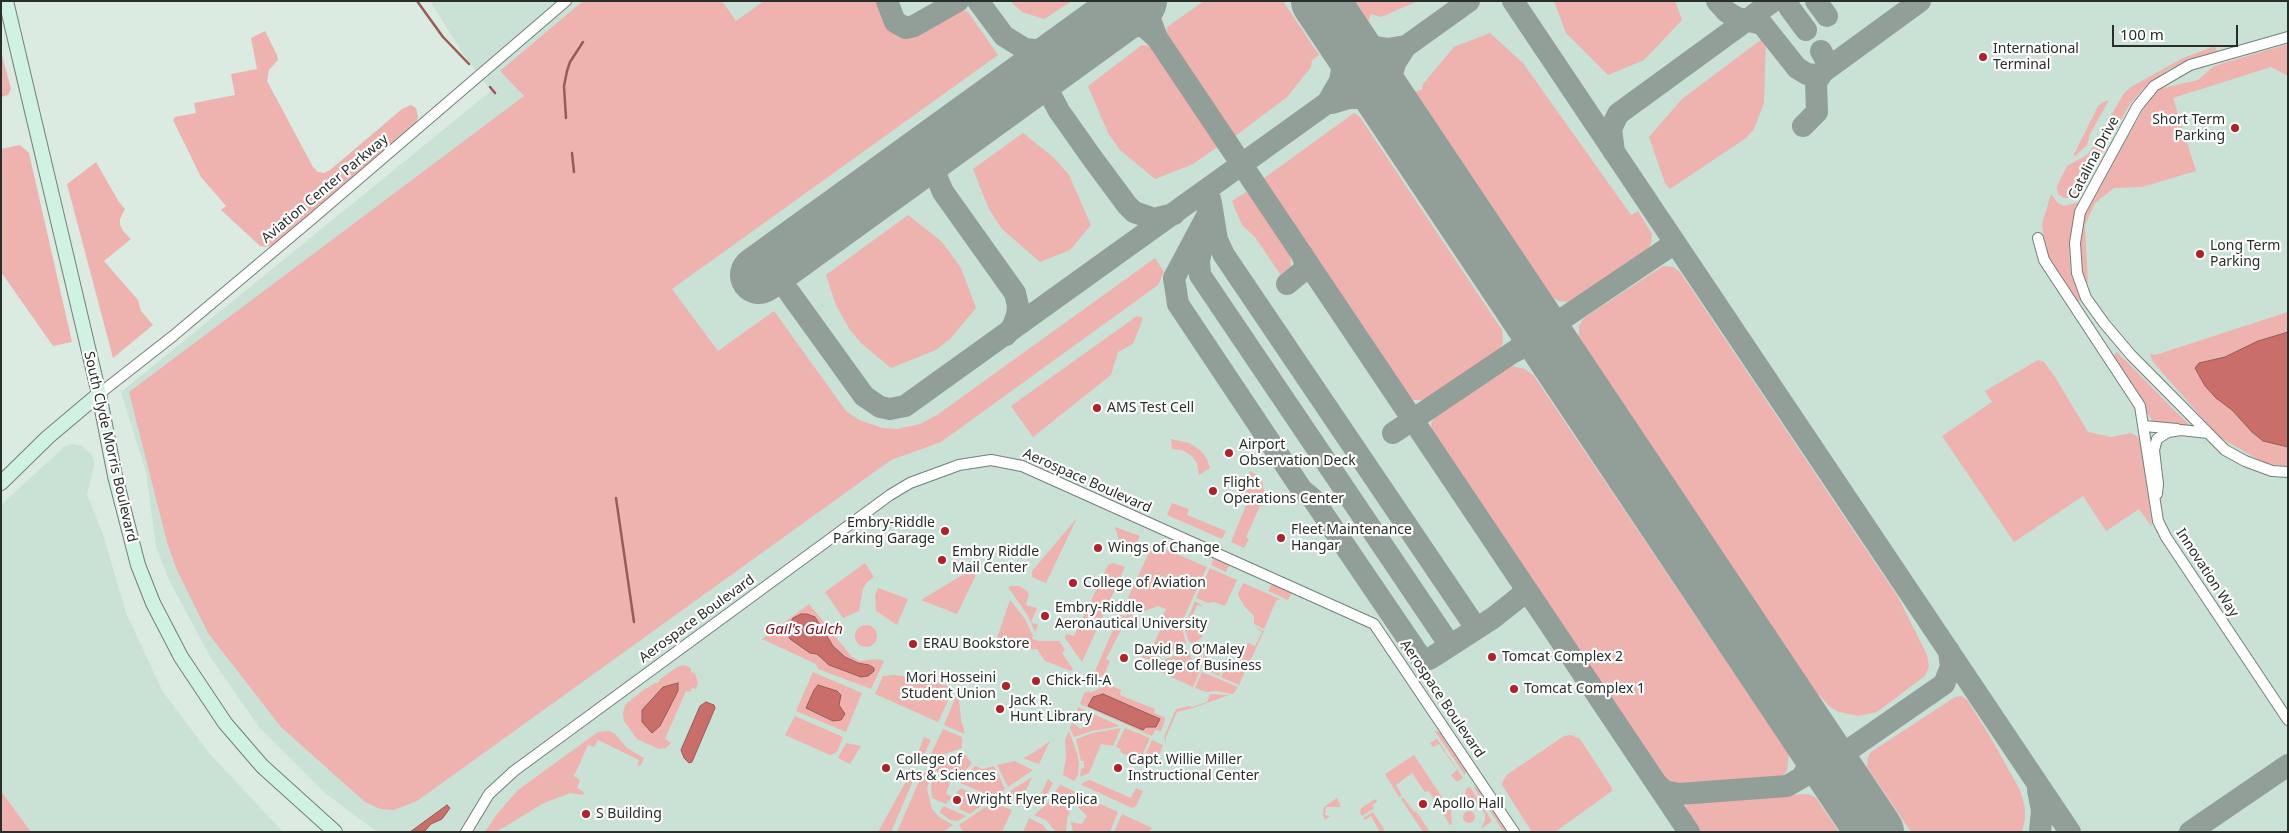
<!DOCTYPE html>
<html>
<head>
<meta charset="utf-8">
<style>
  body { margin:0 }
  #map { position:relative; width:2289px; height:833px; overflow:hidden; background:#dbebe2; font-family:"Noto Sans",sans-serif }
  canvas { display:block }
  .frame { position:absolute; inset:0; border:2px solid #282e2a; pointer-events:none }
  .scale { position:absolute; left:2112px; top:25px; width:126px; height:22px; box-sizing:border-box; border:2px solid #282e2a; border-top:0; padding-left:6px; font-size:15px; line-height:18px; white-space:nowrap; color:#282e2a; -webkit-text-stroke:4px #fff; paint-order:stroke }
</style>
</head>
<body>
<div id="map">
<canvas width="2289" height="833"></canvas>
<div class="frame"></div>
<div class="scale">100 m</div>
</div>
<script>
const ctx = document.querySelector('canvas').getContext('2d');
ctx.lineJoin = 'round';
function paint(path, color) {
  ctx.fillStyle = color;
  ctx.fill(path, 'evenodd');
}
function poly(rows) {
  const path = new Path2D();
  for (const r of rows) {
    if (r.length === 3) {
      path.moveTo(r[0] + r[2], r[1]);
      path.arc(r[0], r[1], r[2], 0, 2 * Math.PI);
      continue;
    }
    path.moveTo(r[0], r[1]);
    for (let i = 2; i < r.length; i += 2) path.lineTo(r[i], r[i + 1]);
  }
  return path;
}
function stroke(path, color, width, dash) {
  ctx.strokeStyle = color;
  ctx.lineWidth = width;
  ctx.lineCap = dash ? 'butt' : 'round';
  ctx.setLineDash(dash || []);
  ctx.stroke(path);
}
function label(font, color, halo, rows, align = 'center') {
  ctx.font = font + ' "Noto Sans",sans-serif';
  ctx.lineWidth = 4.5;
  ctx.setLineDash([]);
  ctx.textBaseline = 'middle';
  ctx.strokeStyle = halo;
  ctx.fillStyle = color;
  for (const [text, x, y, turn = 0] of rows) {
    ctx.save();
    ctx.translate(x, y);
    ctx.rotate((+turn || 0) * Math.PI / 180);
    ctx.textAlign = isNaN(turn) ? turn : align;
    if (halo) ctx.strokeText(text, 0, 0);
    ctx.fillText(text, 0, 0);
    ctx.restore();
  }
}
paint(poly([
  [430,1,2288,1,2288,832,377,832,325,793,259,727,211,658,170,582,156,547,146,472,121,392,491,91,462,52],
  [72,444,82,446,91,454,94,460,94,465,87,495,103,534,126,613,163,692,209,753,283,832,31,832,1,791,1,505,64,447]
]), '#cae1d5');
paint(poly([
  [583,1,722,1,736,21,764,1,880,1,891,28,896,33,907,36,914,35,962,10,968,12,998,55,672,289,718,351,774,311,846,411,859,420,883,428,897,429,920,424,937,415,1155,258,1164,272,1158,285,941,442,891,460,417,801,394,810,380,809,365,802,281,727,208,633,176,568,167,542,129,392,524,96,500,71],
  [1010,1,1072,1,1044,19,1022,12],
  [1204,1,1283,1,1319,55,1312,60,1311,67,1287,97,1234,137,1229,134,1166,36,1167,27],
  [1354,1,1418,1,1381,17,1371,14,1368,22],
  [1554,1,1675,1,1682,20,1644,60,1608,75,1566,33],
  [265,31,277,55,278,60,269,70,267,81,313,167,318,172,324,173,330,170,402,109,411,105,416,108,418,117,416,123,273,245,266,247,260,246,221,210,226,206,201,177,173,120,175,117,196,113,194,103,235,95,231,74,257,69,251,38],
  [1490,33,1523,63,1631,215,1638,211,1652,234,1651,244,1645,253,1569,302,1559,301,1551,297,1415,92,1422,89,1423,84,1454,47],
  [1766,36,1764,103,1754,129,1746,138,1670,189,1665,183,1649,137,1682,99],
  [2288,44,2288,76,2271,67,2173,98,2196,171,2142,187,2114,188,2095,203,2085,225,2088,284,2081,274,2079,252,2080,233,2086,210,2148,101,2159,89,2198,80,2214,66],
  [1142,45,1149,46,1156,52,1219,146,1193,164,1155,179,1120,150,1108,133,1088,86],
  [2215,46,2217,51,2192,59,2169,69,2143,89,2130,104,2088,176,2080,194,2073,198,2064,198,2058,194,2057,186,2067,166,2087,155,2093,147,2124,93,2131,87,2183,58],
  [1,52,11,89,8,95,1,97],
  [2107,100,2108,102,2090,134,2087,145,2075,156,2074,154,2098,106],
  [1354,113,1360,117,1502,330,1503,343,1497,354,1427,400,1413,400,1404,393,1267,190,1263,179],
  [1023,133,1053,157,1069,175,1091,225,1070,250,1040,262,1002,229,989,209,973,169],
  [20,145,29,153,72,342,53,346,1,272,1,149],
  [96,162,119,202,125,209,120,219,120,225,123,231,131,239,104,261,138,300,141,311,153,325,113,358,67,184],
  [1246,192,1255,198,1290,252,1291,266,1282,277,1255,237,1242,225,1232,201],
  [2051,194,2058,203,2064,206,2080,202,2073,222,2069,252,2071,275,2081,300,2078,302,2051,264,2045,245,2042,224],
  [908,215,941,241,951,254,961,268,976,308,950,339,936,350,891,368,861,343,850,330,836,305,826,275],
  [1663,266,1673,267,1680,272,1898,597,1927,655,1929,666,1925,676,1877,712,1858,716,1839,712,1830,707,1815,691,1579,338,1579,326,1584,318],
  [2288,312,2288,466,2266,464,2219,437,2153,362,2150,354,2155,355],
  [1137,316,1143,318,1133,344,1118,352,1111,375,1033,437,1011,406],
  [2117,352,2180,416,2190,425,2158,424,2153,422,2113,356],
  [2038,360,2044,362,2055,377,2088,432,2111,437,2131,433,2138,437,2142,447,2152,527,2139,509,2106,531,2083,496,2014,542,1942,436,1992,402,1985,391],
  [1512,366,1525,369,1534,376,1789,755,1787,771,1780,778,1775,781,1678,786,1670,785,1665,781,1432,436,1431,423,1437,414,1505,368],
  [1171,439,1189,443,1200,450,1207,459,1210,468,1199,475,1197,463,1192,456,1182,450,1172,449],
  [1250,471,1262,478,1265,499,1263,507,1260,506,1246,537,1249,539,1244,548,1231,542,1249,498,1240,493],
  [1172,503,1189,509,1187,515,1226,531,1222,539,1167,515],
  [1077,518,1046,583,1032,577,1032,571],
  [1115,527,1140,536,1135,548,1121,547],
  [1153,544,1207,567,1181,624,1186,643,1183,648,1151,660,1141,657,1150,653,1162,625,1159,624,1166,609,1158,606,1142,612,1126,602],
  [1214,558,1229,565,1226,572,1211,565],
  [865,563,874,577,867,582,863,589,859,611,843,618,825,592],
  [1113,563,1125,567,1082,662,1065,638,1066,634,1074,636,1108,565],
  [1210,568,1237,580,1225,606,1214,602,1208,603,1196,598],
  [969,571,976,575,957,614,921,600],
  [1243,583,1280,599,1276,601,1264,629,1254,624,1254,616,1245,607,1239,597,1238,594],
  [1272,584,1292,592,1288,600,1268,591],
  [1012,586,1020,586,1027,591,1029,594,1026,605,1037,608,1031,622,1038,625,1035,632,1028,616,1008,587],
  [878,588,908,599,897,625,876,611,875,595],
  [1010,600,1025,619,1033,636,1032,639,1039,641,1059,641,1065,650,1062,653,1073,669,1071,671,1045,661,1037,649,1022,650,997,638],
  [1195,601,1204,607,1197,605,1188,625,1200,630,1202,637,1194,644,1189,642,1184,627],
  [809,604,852,657,860,661,878,659,884,661,871,689,818,669,816,664,762,639],
  [1130,612,1133,616,1127,618,1106,659,1110,661,1104,675,1091,680,1120,614,1125,616],
  [866,636,11],
  [1255,627,1264,631,1239,685,1221,677,1226,664,1229,666,1231,663,1238,666,1248,643,1255,646,1262,632],
  [1199,646,1203,646,1198,665,1195,658,1198,657,1196,653,1193,652,1195,648],
  [1205,646,1209,654,1204,665,1219,672,1224,664,1219,676,1201,667],
  [1185,652,1189,653,1194,665,1200,671,1193,687,1156,670,1147,673,1152,664],
  [684,665,691,668,691,672,695,673,698,683,696,689,692,688,690,692,686,691,665,739,671,743,666,748,659,749,637,739,624,721,623,713,625,705,642,691,655,683,658,683,659,680,677,667],
  [813,672,862,693,846,732,796,711],
  [1202,672,1238,687,1233,694,1215,691,1206,692,1195,688],
  [895,675,924,679,954,688,938,722,875,694,883,676],
  [1108,684,1121,690,1120,695,1155,709,1154,713,1164,717,1165,720,1161,731,1155,730,1152,736,1080,704,1084,693,1089,691,1090,693],
  [958,691,961,719,965,734,944,725],
  [1208,694,1229,695,1193,708,1177,712,1166,737,1166,743,1164,737,1176,709,1189,706,1192,707,1207,702,1210,695],
  [1962,696,1967,700,1988,733,2020,790,2025,808,2025,820,2022,832,1911,832,1867,767,1868,757,1871,752,1955,697],
  [1078,707,1120,726,1092,731,1074,737,1070,728,1072,723,1081,729,1084,726,1084,723,1074,719],
  [795,716,843,737,837,752,830,755,785,735],
  [1121,728,1113,746,1101,744,1089,773,1080,777,1081,769,1084,768,1084,761,1081,761,1076,739,1093,733],
  [1125,728,1150,738,1140,761,1120,752,1121,749,1116,747],
  [943,729,962,737,962,748,928,760],
  [1434,730,1441,733,1466,770,1465,775],
  [609,731,615,734,627,748,644,758,641,765,637,766,639,760,598,740,594,747,588,745,574,776,580,780,577,788,584,792,583,795,570,793,544,803,496,832,485,832,496,815,518,790,598,732],
  [1069,731,1077,753,1079,764,1078,775,1074,781,1063,775,1066,757,1065,740],
  [1571,735,1580,739,1612,788,1612,791,1555,832,1532,832,1502,785,1504,779,1508,774,1564,736],
  [924,737,931,740,922,759,916,758],
  [1437,739,1463,778,1457,782,1451,775,1457,770,1439,744,1433,747,1430,743],
  [1152,740,1163,745,1155,765,1143,760],
  [1050,741,1039,764,1023,758,1033,753],
  [846,743,861,746,850,764,838,758],
  [963,752,972,763,957,781,928,767,929,764],
  [1414,755,1451,811,1452,824,1450,825,1429,791,1425,792,1412,773,1396,785,1402,795,1399,797,1385,774],
  [1015,761,1033,770,1008,787,997,765],
  [975,766,982,769,994,766,1005,789,993,797,960,783],
  [923,772,930,775,927,789,932,809,939,817,953,825,943,832,897,832],
  [910,774,915,776,891,832,878,832],
  [933,776,950,783,946,794,952,797,946,804,932,798,931,785],
  [1032,777,1018,808,1010,791],
  [1048,779,1053,783,1046,796,1036,805],
  [1090,780,1131,798,1136,788,1143,791,1136,806,1132,808,1082,785,1082,783],
  [1061,785,1086,797,1075,802,1071,808,1067,819,1066,832,1056,832,1046,820,1034,815,1047,804,1059,786],
  [1473,786,1478,789,1507,832,1504,832],
  [1470,787,1492,821,1481,829,1485,820,1485,814,1477,803,1471,799,1469,800,1465,796,1466,789],
  [961,788,967,791,989,800,970,814,959,809,964,797,956,793],
  [1,791,31,832,1,832],
  [1808,794,1816,798,1839,832,1698,832,1685,811,1687,804,1693,801],
  [1403,797,1414,812,1416,811,1430,832,1423,832,1401,799],
  [1337,798,1340,804,1340,807,1326,807,1325,815,1330,816,1325,820,1323,815,1324,807],
  [1090,799,1118,812,1110,832,1073,832,1071,822,1082,824,1087,816,1078,807],
  [1376,799,1377,802,1372,805,1374,808,1362,816,1360,813,1361,808],
  [993,802,1012,810,1002,832,963,832,959,825],
  [944,806,957,812,966,816,958,821,950,820,939,812],
  [1469,817,6],
  [1373,812,1384,829,1383,832,1380,832,1371,816,1365,820,1363,818],
  [1122,814,1152,828,1149,832,1114,832],
  [1029,818,1043,825,1048,832,1023,832]
]), '#eeb3ae');
const water = poly([
  [2288,332,2288,447,2263,441,2252,432,2232,410,2216,398,2205,386,2195,368,2199,363,2225,357,2258,341,2288,332],
  [801,614,807,614,815,617,833,646,845,657,858,663,869,665,874,668,874,671,868,676,861,677,829,665,817,654,810,653,790,639,786,630,793,618,801,614],
  [678,683,678,691,660,726,652,733,642,722,642,710,663,687,678,683],
  [818,685,837,691,841,695,839,705,845,714,841,720,833,721,806,708,814,690,818,685],
  [1103,694,1160,719,1156,727,1146,727,1143,730,1088,706,1093,697,1103,694],
  [706,702,714,705,715,708,692,762,689,763,684,758,681,750,700,706,706,702],
  [447,805,450,808,442,819,431,824,424,832,410,832,447,805]
]);
paint(water, '#ca6e6a');
stroke(water, '#995b57', 1);
stroke(poly([
  [417,1,443,37,469,64],
  [490,87,495,93],
  [566,118,564,86,567,71,570,62,583,42],
  [572,153,574,172],
  [616,498,634,622]
]), '#995b57', 2.5);
stroke(poly([
  [887,1,895,22,906,28,914,26,958,1],
  [978,1,1004,36,1025,49,1052,52,1083,41],
  [1153,1,1150,19,1157,38,1689,832],
  [1513,1,2070,832],
  [1717,1,1727,12,1737,18,1762,24,1797,68,1807,74,1815,75,1820,74,1920,1],
  [1788,1,1789,7,1806,30],
  [1816,1,1827,16],
  [1337,28,1347,40,1354,44,1387,49,1406,46],
  [1099,29,1116,23,1131,22,1146,28,1157,38],
  [1099,29,1112,15,1118,1],
  [1061,57,1050,79,1050,94,1059,111,1090,155,1127,205,1134,212,1154,219,1174,214],
  [1329,100,1340,81,1344,59,1344,44,1337,27],
  [1332,103,1349,98,1362,98,1378,102,1393,111],
  [1393,111,1388,102,1389,87,1395,63,1404,49],
  [1803,126,1817,112,1816,82,1825,69,1827,62,1821,51],
  [962,129,940,150,936,165,937,178,943,192,1015,293,1018,306,1017,315,1013,326,1006,335],
  [1614,152,1611,129,1618,114,1773,1],
  [1210,199,1207,216,1174,278,1178,304,1302,490,1313,499,1421,658,1426,660,1431,658,1493,618,1522,595,1524,586],
  [1211,203,1217,240,1224,255,1472,622,1476,625,1482,624],
  [1204,235,1199,261,1200,275,1445,638,1450,642,1456,642],
  [1287,284,1304,270,1305,263,1302,254],
  [789,292,864,396,880,407,890,409,905,406,1469,1],
  [1517,350,1527,346,1541,348,1551,354,1566,369],
  [1516,351,1525,341,1528,329,1527,317,1520,300],
  [1393,433,1675,243],
  [1809,733,1819,744,1829,749,1843,751,1853,747,1944,684,1951,667,1949,651],
  [1656,783,1664,791,1679,794,1787,786,1801,778,1811,764,1814,754,1809,733],
  [2038,790,2042,810,2040,832],
  [2190,832,2288,765]
]), '#929e98', 22);
stroke(poly([
  [1320,1,1875,832],
  [759,275,1138,1]
]), '#929e98', 58);
const street = poly([
  [2288,37,2190,65,2154,86,2137,107,2080,212,2075,243,2077,273,2086,298,2104,323,2131,355,2225,450,2245,461,2272,471,2288,472],
  [2038,238,2044,260,2140,406,2158,521,2166,537,2288,720],
  [99,394,173,336,312,219,566,1],
  [2144,426,2177,429],
  [2157,494,2158,484,2154,450,2157,439,2168,432,2181,430,2208,433],
  [466,832,489,794,514,771,890,495,910,483,959,465,991,460,1022,466,1374,624,1514,832]
]);
const secondary = poly([
  [6,1,99,394,115,476,138,565,153,603,181,657,225,723,262,766,335,832],
  [1,483,48,437,99,394]
]);
stroke(street, '#728078', 12);
stroke(secondary, '#728078', 16);
stroke(street, '#fff', 10);
stroke(secondary, '#d0f2e2', 14);
for (const [x, y, r, color] of [
  [1983,57,5,"#b2202b"],
  [2235,128,5,"#b2202b"],
  [2200,254,5,"#b2202b"],
  [1097,408,5,"#b2202b"],
  [1229,453,5,"#b2202b"],
  [1213,491,5,"#b2202b"],
  [945,531,5,"#b2202b"],
  [1281,538,5,"#b2202b"],
  [1098,548,5,"#b2202b"],
  [942,560,5,"#b2202b"],
  [1073,583,5,"#b2202b"],
  [1045,616,5,"#b2202b"],
  [913,644,5,"#b2202b"],
  [1492,657,5,"#b2202b"],
  [1124,658,5,"#b2202b"],
  [1036,681,5,"#b2202b"],
  [1006,686,5,"#b2202b"],
  [1514,689,5,"#b2202b"],
  [1000,709,5,"#b2202b"],
  [886,768,5,"#b2202b"],
  [1118,768,5,"#b2202b"],
  [957,800,5,"#b2202b"],
  [1423,804,5,"#b2202b"],
  [586,814,5,"#b2202b"]
]) {
  const dot = new Path2D();
  dot.arc(x, y, r, 0, 2 * Math.PI);
  ctx.fillStyle = color;
  ctx.fill(dot);
  stroke(dot, '#fff', 2);
}
label('14px', '#282e2a', '#fff', [
  ["International",1993,49],
  ["Terminal",1993,65],
  ["Short Term",2225,120,"right"],
  ["Parking",2225,136,"right"],
  ["Long Term",2210,246],
  ["Parking",2210,262],
  ["AMS Test Cell",1107,408],
  ["Airport",1239,445],
  ["Observation Deck",1239,461],
  ["Flight",1223,483],
  ["Operations Center",1223,499],
  ["Embry-Riddle",935,523,"right"],
  ["Parking Garage",935,539,"right"],
  ["Fleet Maintenance",1291,530],
  ["Hangar",1291,546],
  ["Wings of Change",1108,548],
  ["Embry Riddle",952,552],
  ["Mail Center",952,568],
  ["College of Aviation",1083,583],
  ["Embry-Riddle",1055,608],
  ["Aeronautical University",1055,624],
  ["ERAU Bookstore",923,644],
  ["David B. O'Maley",1134,650],
  ["College of Business",1134,666],
  ["Tomcat Complex 2",1502,657],
  ["Mori Hosseini",996,678,"right"],
  ["Student Union",996,694,"right"],
  ["Chick-fil-A",1046,681],
  ["Tomcat Complex 1",1524,689],
  ["Jack R.",1010,701],
  ["Hunt Library",1010,717],
  ["College of",896,760],
  ["Arts & Sciences",896,776],
  ["Capt. Willie Miller",1128,760],
  ["Instructional Center",1128,776],
  ["Wright Flyer Replica",967,800],
  ["Apollo Hall",1433,804],
  ["S Building",596,814]
], 'left');
label('14px', '#282e2a', '#fff', [
  ["Catalina Drive",2094,158,-62],
  ["Aviation Center Parkway",325,189,-40],
  ["South Clyde Morris Boulevard",110,447,77],
  ["Aerospace Boulevard",1087,481,24],
  ["Innovation Way",2207,573,57],
  ["Aerospace Boulevard",697,619,-36],
  ["Aerospace Boulevard",1442,699,56]
]);
label('italic 15px', '#800e19', '#fff', [
  ["Gail's Gulch",804,630]
]);
</script>
</body>
</html>
